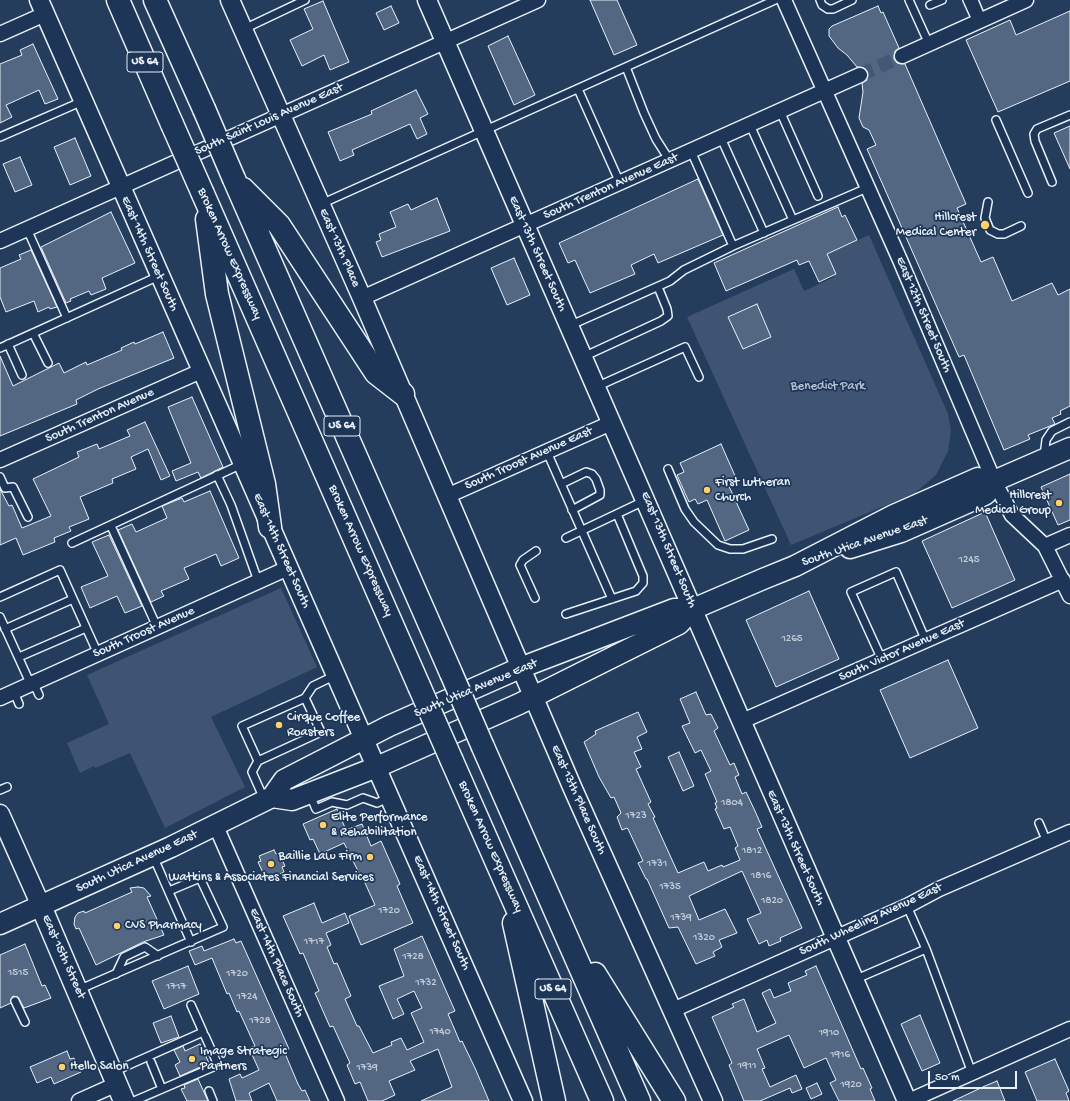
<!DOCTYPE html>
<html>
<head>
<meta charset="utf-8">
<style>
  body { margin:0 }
  #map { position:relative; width:1070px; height:1101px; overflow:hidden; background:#253d5d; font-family:"Gochi Hand",sans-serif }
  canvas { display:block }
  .scale { position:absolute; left:928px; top:1071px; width:89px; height:18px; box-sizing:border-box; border:2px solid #e8f1f8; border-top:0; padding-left:5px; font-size:12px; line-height:14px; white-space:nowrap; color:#e8f1f8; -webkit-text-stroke:3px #1d3557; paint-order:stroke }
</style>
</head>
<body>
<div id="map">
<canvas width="1070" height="1101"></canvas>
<div class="scale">50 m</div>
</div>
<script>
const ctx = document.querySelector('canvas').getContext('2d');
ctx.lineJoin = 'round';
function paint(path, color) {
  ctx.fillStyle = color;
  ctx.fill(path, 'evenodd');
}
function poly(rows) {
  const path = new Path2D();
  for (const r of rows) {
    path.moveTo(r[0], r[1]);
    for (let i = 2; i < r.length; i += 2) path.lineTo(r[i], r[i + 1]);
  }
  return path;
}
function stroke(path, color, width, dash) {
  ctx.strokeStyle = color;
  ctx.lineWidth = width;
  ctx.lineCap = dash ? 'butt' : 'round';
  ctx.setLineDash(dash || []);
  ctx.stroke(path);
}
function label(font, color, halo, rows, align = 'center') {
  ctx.font = font + ' "Gochi Hand",sans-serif';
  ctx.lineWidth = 3.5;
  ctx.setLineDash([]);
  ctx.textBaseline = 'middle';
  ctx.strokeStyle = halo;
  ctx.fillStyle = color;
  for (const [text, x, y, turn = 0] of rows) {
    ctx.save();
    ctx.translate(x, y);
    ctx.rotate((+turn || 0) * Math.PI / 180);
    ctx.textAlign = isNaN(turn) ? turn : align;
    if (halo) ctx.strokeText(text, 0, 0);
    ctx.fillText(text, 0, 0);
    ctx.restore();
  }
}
paint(poly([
  [869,235,948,414,951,431,948,451,936,475,915,493,791,545,687,317,794,269,804,291,834,277,825,255],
  [281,588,317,667,211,717,245,787,165,828,130,753,95,768,94,766,80,773,67,743,109,724,87,675]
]), '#3e5472');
const building = poly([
  [590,0,617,0,637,45,614,55,590,0],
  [323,1,349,62,330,70,324,55,302,66,290,40,313,29,304,9,323,1],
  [391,6,399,23,384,30,376,13,391,6],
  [878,6,881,13,883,12,899,48,895,51,894,59,897,63,905,64,966,204,957,208,981,262,993,257,1012,301,1052,283,1058,295,1070,289,1070,406,1060,411,1061,414,1052,418,1055,424,1028,435,1030,439,1004,450,964,355,959,357,867,149,876,145,869,130,863,127,859,118,863,92,862,83,867,80,868,72,865,68,857,67,847,55,838,48,829,36,829,29,832,26,878,6],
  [1070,11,1070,81,998,112,966,40,1010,20,1016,35,1070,11],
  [508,36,535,95,514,105,488,46,508,36],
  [33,44,58,99,45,104,39,90,6,105,12,117,0,123,0,64,22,55,20,50,33,44],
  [416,90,428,114,420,118,427,134,417,139,410,124,352,150,354,155,340,161,328,132,372,114,371,111,416,90],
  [1070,126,1070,169,1054,133,1070,126],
  [75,138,91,176,70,185,54,147,75,138],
  [20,157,32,185,15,192,3,164,20,157],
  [698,179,723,235,658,263,654,254,631,265,635,274,590,293,575,260,568,263,559,243,698,179],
  [437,198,450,231,382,257,376,242,381,240,379,234,396,227,390,212,408,204,411,210,437,198],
  [838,207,842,217,845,215,857,240,827,254,836,274,819,282,809,261,799,265,797,260,726,291,714,263,838,207],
  [111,212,135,263,102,278,106,289,91,295,89,291,70,299,71,301,66,303,41,247,111,212],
  [31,250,57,307,50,309,49,307,38,312,34,301,6,312,0,297,0,268,21,259,19,255,31,250],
  [514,258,530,295,507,305,491,268,514,258],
  [757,304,771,337,743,349,728,317,757,304],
  [163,332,174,358,98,389,76,400,77,404,0,436,0,356,13,386,59,363,64,373,86,362,87,365,122,350,121,348,134,342,135,344,163,332],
  [192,397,223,467,201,478,198,472,176,481,172,471,191,463,168,407,192,397],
  [145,422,170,476,161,480,148,449,131,457,136,469,112,479,113,483,80,497,89,519,69,527,71,531,54,538,55,542,23,555,16,538,0,545,0,489,9,506,12,505,22,528,51,516,33,479,79,457,77,452,97,444,99,449,130,436,127,430,145,422],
  [721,444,736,478,727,482,749,530,725,541,707,500,698,504,695,499,689,502,677,475,684,472,680,463,721,444],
  [1070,474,1070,520,1058,525,1041,487,1070,474],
  [210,491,239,558,221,566,216,554,184,568,189,579,161,591,164,596,151,602,118,530,132,524,136,532,167,518,162,506,182,498,184,502,210,491],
  [985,512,1015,580,952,608,922,541,985,512],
  [109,535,142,606,125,613,117,596,90,608,81,587,108,576,92,542,109,535],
  [809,591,839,659,776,687,746,620,809,591],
  [948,660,978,728,910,758,880,690,948,660],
  [696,692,706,715,711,714,718,728,714,731,730,765,734,763,739,775,735,777,742,794,746,792,755,811,762,827,757,829,802,928,780,938,781,941,769,946,767,940,759,944,747,919,761,913,742,871,689,896,699,920,725,909,737,933,719,940,722,947,713,952,715,956,696,964,678,927,669,928,647,879,646,879,638,863,643,861,628,829,627,828,622,830,617,817,621,813,614,797,611,798,599,777,584,742,596,734,595,731,638,712,647,732,637,737,642,749,634,752,641,767,636,769,651,802,648,804,655,817,653,818,678,873,704,862,708,871,722,865,723,867,740,860,735,848,738,846,730,827,724,829,715,809,717,808,715,803,717,802,705,774,711,771,701,750,695,753,682,726,690,723,680,699,696,692],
  [679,752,694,786,683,791,668,757,679,752],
  [337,809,346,830,362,824,371,846,381,841,400,884,397,886,413,923,361,945,349,916,375,905,361,874,360,875,344,843,320,854,313,839,310,840,303,824,337,809],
  [274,850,276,854,279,853,285,866,282,867,284,872,269,879,266,874,264,875,258,862,261,861,259,856,274,850],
  [138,887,144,888,151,896,147,897,164,935,143,942,96,965,79,928,76,929,74,924,75,917,78,913,84,911,85,913,132,892,130,888,138,887],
  [314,903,322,923,345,913,349,923,326,933,331,945,327,947,334,964,337,963,351,996,345,999,357,1026,359,1026,373,1053,392,1045,391,1042,401,1038,407,1050,424,1042,411,1013,422,1008,414,991,397,999,404,1014,393,1019,379,986,404,976,394,949,422,936,455,1011,448,1014,460,1042,462,1041,475,1068,489,1101,421,1101,452,1087,438,1049,410,1061,415,1070,389,1081,395,1095,382,1101,368,1101,360,1082,355,1084,347,1065,350,1063,333,1026,330,1027,315,993,319,991,303,953,300,954,283,916,314,903],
  [234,939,236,943,241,941,289,1049,284,1051,298,1084,302,1091,305,1090,310,1101,277,1101,269,1083,249,1093,252,1101,236,1101,229,1079,240,1074,242,1078,259,1070,249,1048,255,1046,239,1011,237,1012,229,993,227,994,212,958,195,965,189,951,202,946,204,951,234,939],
  [25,944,42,986,45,985,51,998,24,1008,18,997,13,996,11,999,11,1003,0,1008,0,955,25,944],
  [188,966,199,994,164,1009,152,981,188,966],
  [816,966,861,1069,863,1068,872,1088,870,1089,875,1101,839,1101,830,1083,836,1080,826,1058,804,1068,789,1035,757,1049,765,1068,762,1069,770,1087,796,1075,802,1089,792,1093,790,1088,760,1101,744,1101,729,1065,732,1063,712,1017,734,1007,732,1004,744,999,757,1032,776,1023,762,993,770,989,774,998,791,991,788,983,807,975,805,971,816,966],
  [920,1015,940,1063,922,1071,901,1024,920,1015],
  [171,1016,179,1037,161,1043,153,1023,171,1016],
  [200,1044,209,1063,180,1076,175,1065,180,1062,174,1050,183,1046,185,1051,200,1044],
  [67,1051,70,1059,74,1058,81,1072,54,1084,51,1077,37,1083,30,1067,67,1051],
  [1055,1059,1069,1091,1066,1093,1069,1101,1037,1101,1025,1072,1055,1059],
  [198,1079,208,1101,187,1101,181,1089,185,1088,184,1085,198,1079],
  [997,1081,1005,1101,953,1101,985,1086,997,1081],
  [817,1083,822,1094,811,1099,806,1088,817,1083]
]);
paint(building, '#536782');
stroke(building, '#e8f1f8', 1);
stroke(poly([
  [860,75,902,56]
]), '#425874', 14, [14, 7]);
const service = poly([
  [820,0,822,5,828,9,833,9,852,0],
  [909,0,929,44],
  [967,0,977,22],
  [974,0,982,19],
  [930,5,942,0],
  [244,29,305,0],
  [626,67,644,113,656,139,670,161],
  [578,89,620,183],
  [780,111,818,196],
  [996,120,1028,193],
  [750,125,793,220],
  [0,137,83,101],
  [721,138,764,233],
  [691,151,733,246],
  [1052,182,1035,141,1034,134,1037,129,1070,115],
  [988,202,985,218,990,230,998,234,1004,234,1021,226],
  [321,204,775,0],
  [27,229,67,318],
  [569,326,670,281,684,270,733,246,867,188],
  [33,333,48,363],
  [8,344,22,375],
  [0,348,159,276],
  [583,357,661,321,668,316,667,309,658,287],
  [596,387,685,347,699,377],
  [547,452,612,599],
  [1044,457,1046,440,1052,431,1070,422],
  [668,469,685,509,694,522,718,545,730,549,743,549,772,539],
  [217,475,231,505,258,581],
  [0,477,5,488,13,487,28,517],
  [561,484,586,472,592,474,596,479,600,490,600,495,572,510],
  [111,526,157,627],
  [566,538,644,501],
  [72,543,242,464],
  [0,597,60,570,98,654],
  [535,598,520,565,523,560,536,551],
  [566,614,636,591,643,583,643,576,617,514],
  [0,617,31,685],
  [5,629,73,599],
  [19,657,86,628],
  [882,660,851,592,896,572,926,641],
  [34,684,39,695],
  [14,692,19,704],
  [258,761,321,732,305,698],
  [0,790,7,787],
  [310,795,316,809,332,802,347,805,363,798,377,803,390,797],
  [264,799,252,772,258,761,242,726,305,698,313,686,336,675],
  [1039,823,1047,842],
  [153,856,191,942],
  [926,949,972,1073],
  [116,974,124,957,145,947,158,956],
  [854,980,926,949,907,906],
  [78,990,223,927,200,878,169,891],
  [15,1001,25,1022],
  [113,1072,203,1032,191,1005],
  [162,1089,218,1065,205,1036],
  [209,1091,213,1101],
  [134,1101,162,1089,151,1062]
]);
const minor = poly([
  [784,0,900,260,994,481,1012,515,1045,546,1070,596],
  [0,34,45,14],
  [902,56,1026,0],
  [0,241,538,0],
  [362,298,860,75],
  [0,460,201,371],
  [447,496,611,423],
  [1045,546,1070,535],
  [0,698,288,568],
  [740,722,1063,580],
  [215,824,337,1101],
  [673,1010,907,906,939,889,1070,832],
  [79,1101,117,1084],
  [909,1101,1070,1029]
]);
const tertiary = poly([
  [39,0,523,1101],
  [230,0,362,298,573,789,713,1101],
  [427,0,907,1101],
  [0,814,41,906]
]);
const secondary = poly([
  [850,548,901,532,978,498,986,494,994,481],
  [272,797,292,800,377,767,519,704,679,624,693,609],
  [41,906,124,1101],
  [0,924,171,847,272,797,284,780,389,726,520,668,674,609,693,609,763,579,795,566,894,515,978,478,994,481,1070,448]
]);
const motorway = poly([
  [118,0,172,124],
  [155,0,204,109],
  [234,179,451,673],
  [243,189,279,225,376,373,403,394],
  [203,194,419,686],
  [207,219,217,294,264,484,270,527],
  [483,747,639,1101],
  [452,761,602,1101],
  [514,923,554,1101],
  [595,974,674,1101]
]);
stroke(service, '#e8f1f8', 10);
stroke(minor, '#e8f1f8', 17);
stroke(tertiary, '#e8f1f8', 21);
stroke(secondary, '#e8f1f8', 23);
stroke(motorway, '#e8f1f8', 25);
stroke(service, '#1d3557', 7);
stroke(minor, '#1d3557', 14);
stroke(tertiary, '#1d3557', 18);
stroke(secondary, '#1d3557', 20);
stroke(motorway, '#1d3557', 22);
const motorwayBridge = poly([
  [204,109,234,179],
  [172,124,203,194],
  [451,673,483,747],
  [419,686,452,761]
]);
stroke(motorwayBridge, '#e8f1f8', 25, []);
stroke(motorwayBridge, '#1d3557', 22);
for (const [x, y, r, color] of [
  [985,225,5,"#ffd166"],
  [707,490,4,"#ffd166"],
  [1059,503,4,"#ffd166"],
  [279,725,4,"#ffd166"],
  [323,825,4,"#ffd166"],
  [370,857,4,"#ffd166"],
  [271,864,4,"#ffd166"],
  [117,926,4,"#ffd166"],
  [192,1059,4,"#ffd166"],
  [62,1067,4,"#ffd166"]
]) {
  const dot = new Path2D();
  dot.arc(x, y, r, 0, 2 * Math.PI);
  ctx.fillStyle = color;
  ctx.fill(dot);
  stroke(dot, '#1d3557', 1.5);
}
label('11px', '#c3ceda', null, [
  ["1245",969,560],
  ["1265",792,639],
  ["1804",732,803],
  ["1723",636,816],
  ["1812",752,851],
  ["1731",657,864],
  ["1816",761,876],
  ["1735",670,887],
  ["1820",772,901],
  ["1720",389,911],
  ["1739",681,918],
  ["1320",704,938],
  ["1717",314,942],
  ["1728",413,957],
  ["1515",18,973],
  ["1720",237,974],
  ["1732",426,983],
  ["1717",176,987],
  ["1724",247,997],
  ["1728",260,1021],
  ["1740",440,1032],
  ["1910",829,1033],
  ["1916",840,1055],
  ["1911",747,1066],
  ["1739",367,1068],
  ["1920",851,1085]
]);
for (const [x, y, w] of [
  [145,62,36],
  [342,426,36],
  [553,989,36]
]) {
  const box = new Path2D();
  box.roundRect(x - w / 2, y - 10, w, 20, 3);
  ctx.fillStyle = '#1d3557';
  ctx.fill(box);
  stroke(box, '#e8f1f8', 1);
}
label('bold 12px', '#e8f1f8', null, [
  ["US 64",145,62],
  ["US 64",342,426],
  ["US 64",553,989]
]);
label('13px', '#e8f1f8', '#1d3557', [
  ["South Saint Louis Avenue East",269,120,-24],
  ["South Trenton Avenue East",611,187,-24],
  ["East 13th Place",339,248,66],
  ["East 14th Street South",149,254,66],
  ["Broken Arrow Expressway",229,254,66],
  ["East 13th Street South",537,254,66],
  ["East 12th Street South",923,315,67],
  ["South Trenton Avenue",100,416,-24],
  ["South Troost Avenue East",529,459,-24],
  ["South Utica Avenue East",865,542,-19],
  ["East 13th Street South",668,550,67],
  ["East 14th Street South",281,551,66],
  ["Broken Arrow Expressway",360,551,66],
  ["South Troost Avenue",144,633,-24],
  ["South Victor Avenue East",902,651,-24],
  ["South Utica Avenue East",476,689,-23],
  ["East 13th Place South",578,800,66],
  ["Broken Arrow Expressway",490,847,66],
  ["East 13th Street South",795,848,66],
  ["South Utica Avenue East",137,862,-25],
  ["East 14th Street South",441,913,66],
  ["South Wheeling Avenue East",871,920,-25],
  ["East 15th Street",63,957,66],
  ["East 14th Place South",276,963,66]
]);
label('13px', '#e8f1f8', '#1d3557', [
  ["Hillcrest",976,218,"right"],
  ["Medical Center",976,233,"right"],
  ["First Lutheran",715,483],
  ["Church",715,498],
  ["Hillcrest",1051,496,"right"],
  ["Medical Group",1051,511,"right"],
  ["Cirque Coffee",287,718],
  ["Roasters",287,733],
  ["Elite Performance",331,818],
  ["& Rehabilitation",331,833],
  ["Baillie Law Firm",362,857,"right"],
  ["Watkins & Associates Financial Services",271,878,"center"],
  ["CVS Pharmacy",125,926],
  ["Image Strategic",200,1052],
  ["Partners",200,1067],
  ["Hello Salon",70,1067]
], 'left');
label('13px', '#b5c2d0', '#1d3557', [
  ["Benedict Park",828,387]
]);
</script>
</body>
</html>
